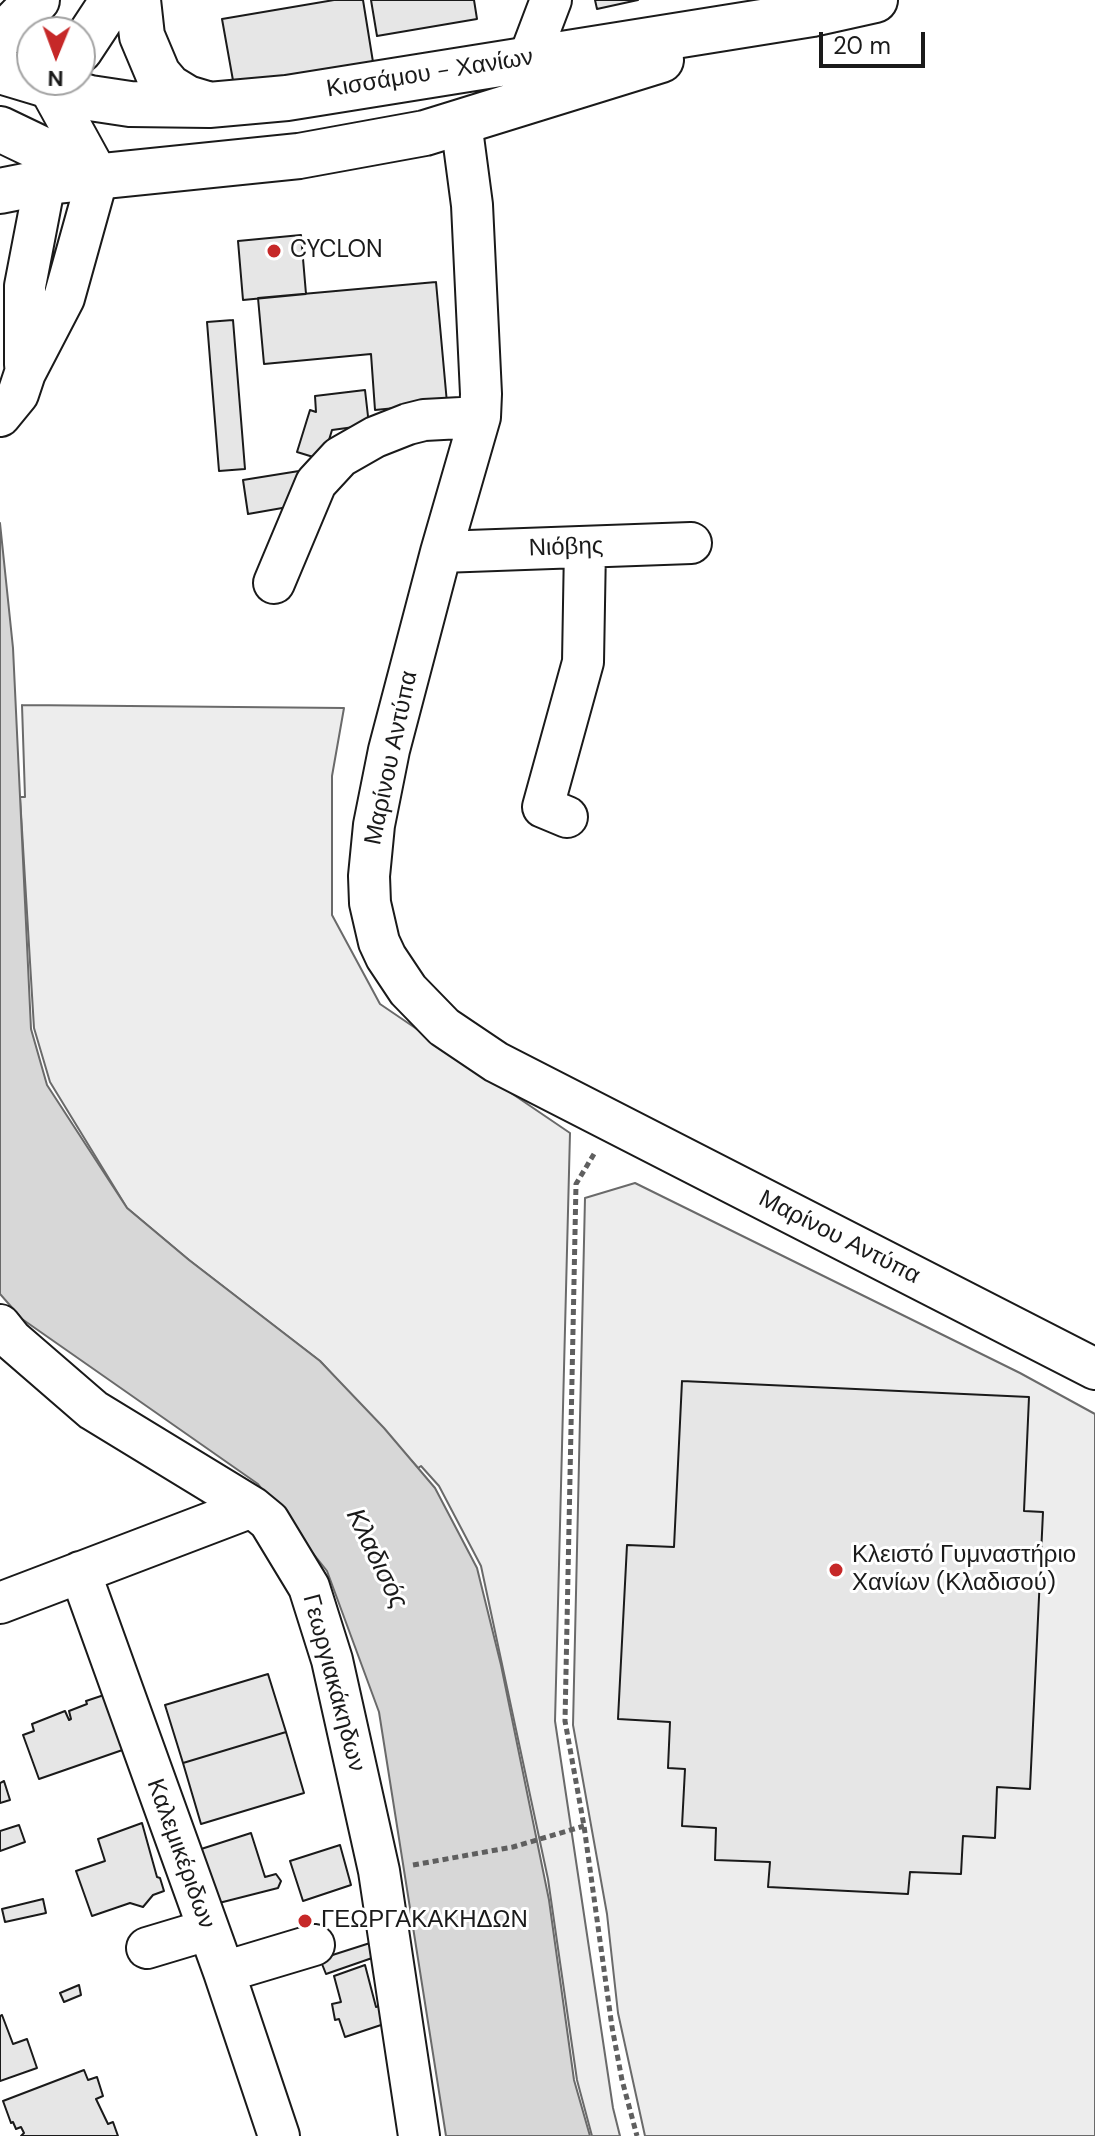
<!DOCTYPE html>
<html>
<head>
<meta charset="utf-8">
<style>
  body { margin:0 }
  #map { position:relative; width:1095px; height:2136px; overflow:hidden; background:#fff; font-family:"DM Sans",sans-serif }
  canvas { display:block }
  .north { position:absolute; left:16px; top:16px; width:80px; height:80px; box-sizing:border-box; background:#fff; border:2px solid #a3a3a3; border-radius:50%; rotate:181deg; font-size:22px; font-weight:700; line-height:32px; text-align:center; color:#1a1a1a }
  .north::after { content:''; display:block; margin:auto; width:28px; height:36px; background:#c62828; clip-path:polygon(50% 0,100% 100%,50% 72%,0 100%) }
  .scale { position:absolute; left:819px; top:32px; width:106px; height:36px; box-sizing:border-box; border:4px solid #1a1a1a; border-top:0; padding-left:10px; font-size:24px; line-height:28px; white-space:nowrap; color:#1a1a1a; -webkit-text-stroke:6px #fff; paint-order:stroke }
</style>
</head>
<body>
<div id="map">
<canvas width="1095" height="2136"></canvas>
<div class="north">N</div>
<div class="scale">20 m</div>
</div>
<script>
const ctx = document.querySelector('canvas').getContext('2d');
ctx.lineJoin = 'round';
function paint(path, color) {
  ctx.fillStyle = color;
  ctx.fill(path, 'evenodd');
}
function poly(rows) {
  const path = new Path2D();
  for (const r of rows) {
    path.moveTo(r[0], r[1]);
    for (let i = 2; i < r.length; i += 2) path.lineTo(r[i], r[i + 1]);
  }
  return path;
}
function stroke(path, color, width, dash) {
  ctx.strokeStyle = color;
  ctx.lineWidth = width;
  ctx.lineCap = dash ? 'butt' : 'round';
  ctx.setLineDash(dash || []);
  ctx.stroke(path);
}
function label(font, color, halo, rows, align = 'center') {
  ctx.font = font + ' "DM Sans",sans-serif';
  ctx.lineWidth = 6;
  ctx.setLineDash([]);
  ctx.textBaseline = 'middle';
  ctx.strokeStyle = halo;
  ctx.fillStyle = color;
  for (const [text, x, y, turn = 0] of rows) {
    ctx.save();
    ctx.translate(x, y);
    ctx.rotate((+turn || 0) * Math.PI / 180);
    ctx.textAlign = isNaN(turn) ? turn : align;
    if (halo) ctx.strokeText(text, 0, 0);
    ctx.fillText(text, 0, 0);
    ctx.restore();
  }
}
const built = poly([
  [22,705,344,708,332,776,332,915,380,1004,570,1133,555,1721,613,2108,620,2136,592,2136,577,2080,548,1879,481,1566,439,1486,421,1466,418,1468,320,1361,189,1260,127,1208,50,1082,34,1028,20,797,25,797,22,705],
  [635,1183,1020,1373,1095,1414,1095,2136,645,2136,618,2013,607,1914,573,1725,585,1198,635,1183]
]);
paint(built, '#ededed');
stroke(built, '#6a6a6a', 2);
const water = poly([
  [0,523,13,648,31,1029,47,1085,127,1208,189,1260,320,1361,384,1428,435,1488,477,1568,501,1665,549,1900,574,2080,590,2136,446,2136,379,1712,327,1571,258,1484,22,1319,0,1294,0,523]
]);
paint(water, '#d7d7d7');
stroke(water, '#6a6a6a', 2);
const building = poly([
  [334,0,363,0,373,62,234,86,222,19,334,0],
  [371,0,474,0,477,19,377,36,371,0],
  [595,0,638,0,597,9,595,0],
  [301,235,306,294,243,300,238,241,301,235],
  [436,282,447,403,375,410,371,354,264,364,258,298,436,282],
  [233,320,245,469,219,471,207,322,233,320],
  [365,390,369,425,332,430,323,460,297,452,310,410,316,412,315,396,365,390],
  [299,471,305,504,248,514,243,480,299,471],
  [682,1381,1029,1397,1024,1511,1043,1512,1030,1789,997,1787,995,1838,963,1836,961,1874,910,1872,908,1894,768,1887,770,1862,715,1860,716,1828,682,1826,685,1769,668,1768,670,1722,618,1719,627,1545,674,1547,682,1381],
  [268,1674,286,1732,183,1763,165,1705,268,1674],
  [116,1691,134,1746,39,1779,23,1735,34,1731,32,1724,65,1711,69,1720,71,1719,69,1711,87,1704,86,1701,116,1691],
  [286,1732,304,1793,201,1824,183,1763,286,1732],
  [4,1781,10,1800,0,1803,0,1783,4,1781],
  [142,1823,157,1877,160,1878,164,1891,153,1895,143,1907,130,1903,92,1916,76,1871,105,1861,98,1839,142,1823],
  [19,1825,25,1842,0,1851,0,1831,19,1825],
  [251,1833,265,1877,276,1874,281,1881,278,1888,215,1904,198,1850,251,1833],
  [340,1845,351,1885,303,1901,290,1861,340,1845],
  [43,1899,46,1913,5,1922,2,1909,43,1899],
  [370,1943,375,1957,326,1974,320,1959,370,1943],
  [365,1965,376,2007,379,2006,384,2024,345,2037,339,2019,335,2020,332,2004,341,2002,334,1976,365,1965],
  [79,1985,81,1995,64,2002,60,1993,79,1985],
  [2,2015,13,2044,27,2039,37,2068,0,2081,0,2016,2,2015],
  [84,2070,88,2080,97,2077,103,2096,96,2099,108,2124,113,2122,118,2136,21,2136,24,2133,21,2127,16,2129,13,2122,11,2123,3,2101,84,2070]
]);
paint(building, '#e6e6e6');
stroke(building, '#1a1a1a', 2);
const minor = poly([
  [536,87,529,58,551,0],
  [461,122,472,205,481,394,480,417,441,552,389,750,374,825,369,876,370,903,379,942,386,957,408,990,444,1027,496,1062,1095,1369],
  [25,365,25,286,45,182,46,151],
  [0,416,18,394,25,373,64,298,98,176,48,85],
  [441,552,691,543],
  [274,583,316,483,340,457,375,437,408,424,424,420,480,417],
  [567,817,543,807,583,662,585,547],
  [0,1325,12,1340,93,1410,252,1507,269,1521,309,1587,332,1660,379,1871,419,2136],
  [80,1572,224,1972,279,2136],
  [0,1603,252,1507],
  [147,1948,207,1930],
  [224,1972,314,1945]
]);
const major = poly([
  [138,0,142,36,158,74,169,87,187,98,207,104],
  [0,38,37,0],
  [80,50,113,0],
  [0,71,90,98,130,104,209,105,287,98,812,14,875,0],
  [0,129,98,176],
  [0,191,45,182,299,156,425,133,661,60]
]);
stroke(minor, '#1a1a1a', 44);
stroke(major, '#1a1a1a', 48);
stroke(poly([
  [594,1154,576,1184,565,1721,584,1826,612,2027,622,2080,637,2136],
  [413,1865,513,1847,584,1826]
]), '#5f5f5f', 5, [6, 4]);
stroke(minor, '#fff', 40);
stroke(major, '#fff', 44);
for (const [x, y, r, color] of [
  [274,251,8,"#c62828"],
  [836,1570,8,"#c62828"],
  [305,1921,8,"#c62828"]
]) {
  const dot = new Path2D();
  dot.arc(x, y, r, 0, 2 * Math.PI);
  ctx.fillStyle = color;
  ctx.fill(dot);
  stroke(dot, '#fff', 3);
}
label('24px', '#1a1a1a', '#fff', [
  ["Κισσάμου - Χανίων",430,74,-9],
  ["Νιόβης",566,548,-2],
  ["Μαρίνου Αντύπα",392,758,-78],
  ["Μαρίνου Αντύπα",839,1238,27],
  ["Γεωργιακάκηδων",333,1683,75],
  ["Καλεμικέριδων",180,1854,70]
]);
label('24px', '#1a1a1a', '#fff', [
  ["CYCLON",290,251],
  ["Κλειστό Γυμναστήριο",852,1556],
  ["Χανίων (Κλαδισού)",852,1584],
  ["ΓΕΩΡΓΑΚΑΚΗΔΩΝ",321,1921]
], 'left');
label('italic 26px', '#1a1a1a', '#fff', [
  ["Κλαδισός",376,1559,64]
]);
</script>
</body>
</html>
